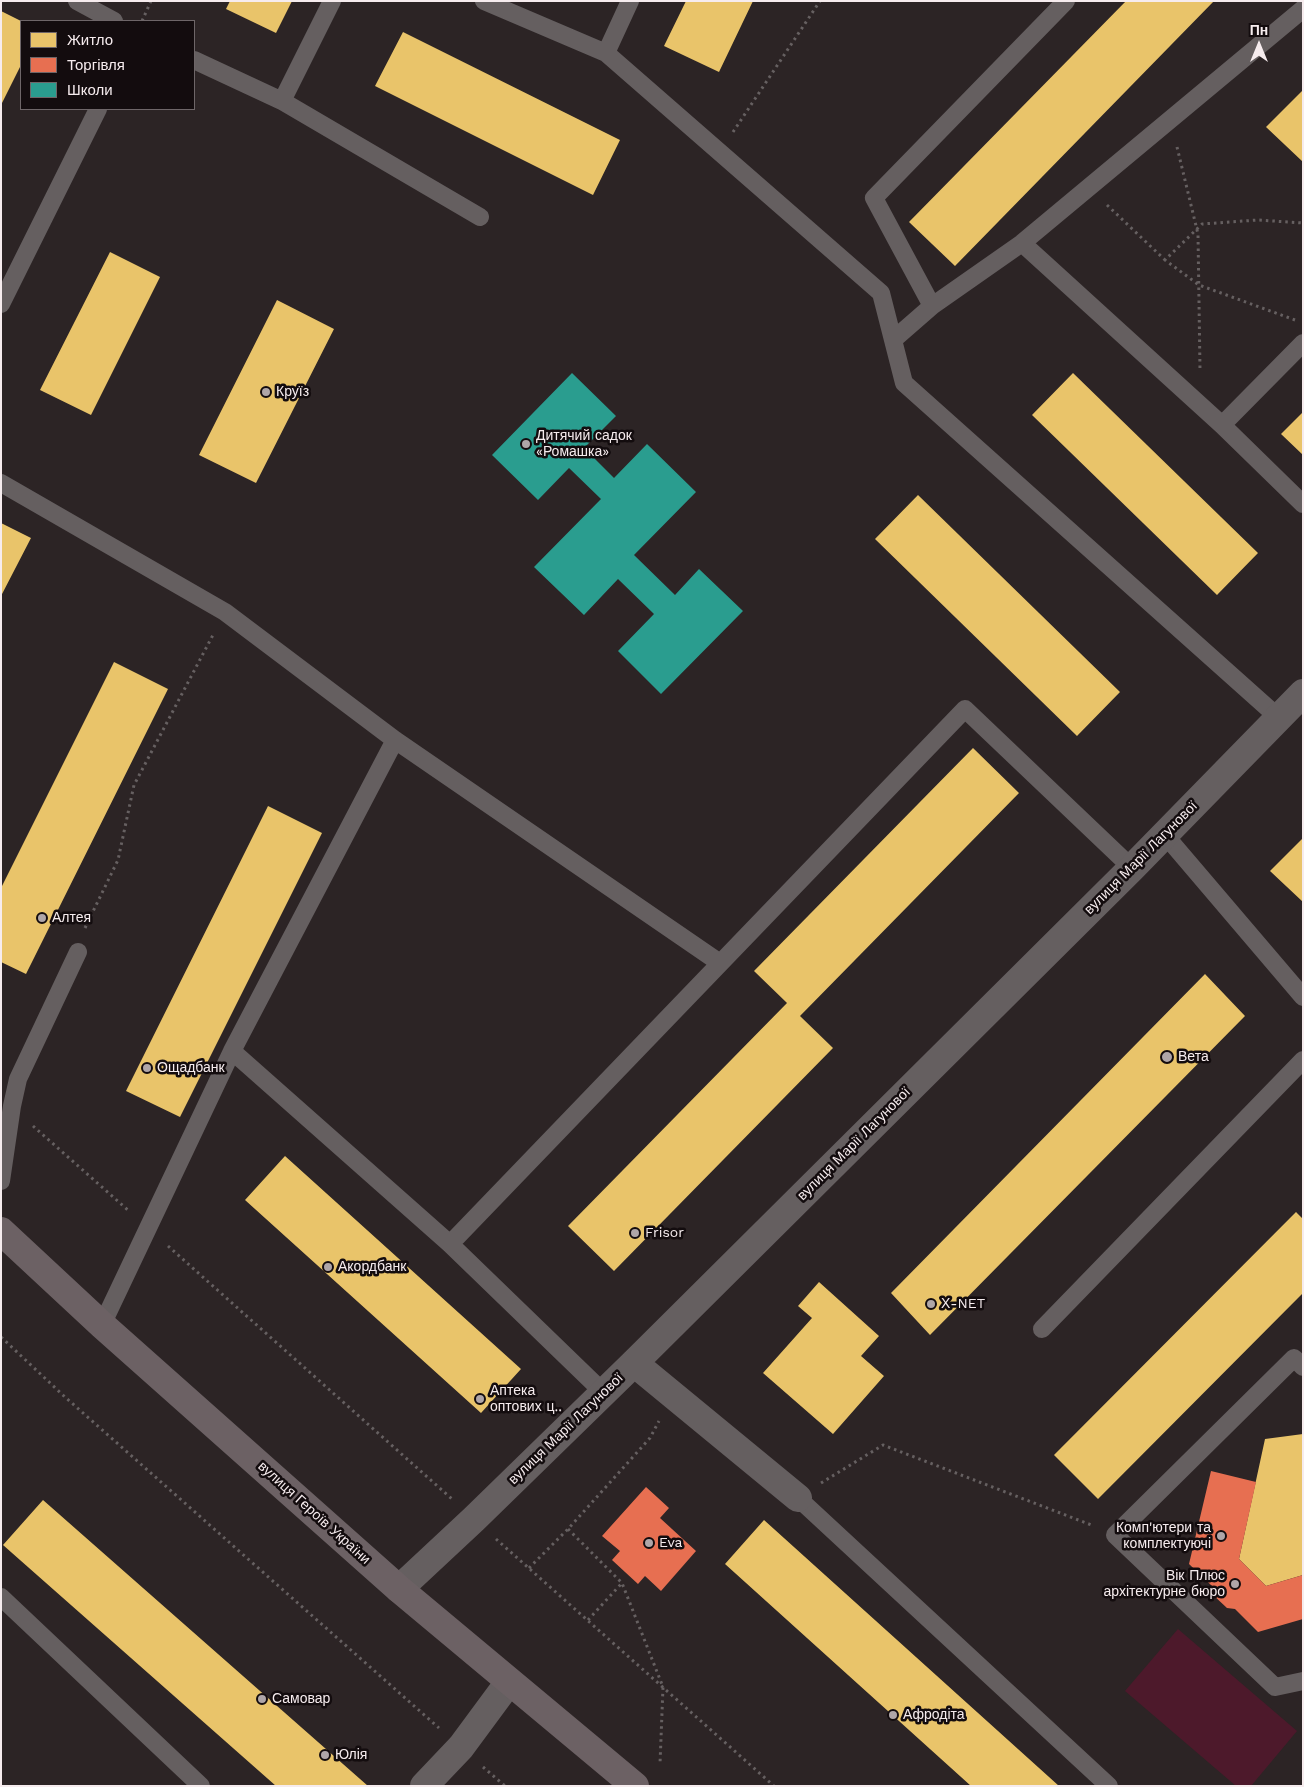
<!DOCTYPE html>
<html>
<head>
<meta charset="utf-8">
<style>
  body { margin:0 }
  #map { position:relative; width:1304px; height:1787px; overflow:hidden; background:#2c2425; font-family:"Work Sans",sans-serif }
  canvas { display:block }
  .frame { position:absolute; inset:0; border:2px solid #f6ecee; pointer-events:none }
  .legend { position:absolute; left:20px; top:20px; width:175px; height:90px; box-sizing:border-box; background:#130c0e; border:1px solid #6e6668; margin:0; padding:6px 9px; list-style:none; font-size:15px; color:#f6ecee }
  .legend li { display:flex; align-items:center; gap:10px; height:25px }
  .legend b { width:25px; border:1px solid #6e6668 }
  .north { position:absolute; left:1234px; top:20px; width:50px; height:50px; -webkit-text-stroke:4px #130c0e; paint-order:stroke; rotate:0deg; font-size:14px; font-weight:700; line-height:20px; text-align:center; color:#f6ecee }
  .north::after { content:''; display:block; margin:auto; width:18px; height:22px; background:#f6ecee; clip-path:polygon(50% 0,100% 100%,50% 72%,0 100%) }
</style>
</head>
<body>
<div id="map">
<canvas width="1304" height="1787"></canvas>
<div class="frame"></div>
<ul class="legend">
<li><b style="height:14px;background:#e9c46a"></b>Житло</li>
<li><b style="height:14px;background:#e76f51"></b>Торгівля</li>
<li><b style="height:14px;background:#2a9d8f"></b>Школи</li>
</ul>
<div class="north">Пн</div>
</div>
<script>
const ctx = document.querySelector('canvas').getContext('2d');
ctx.lineJoin = 'round';
function paint(path, color) {
  ctx.fillStyle = color;
  ctx.fill(path, 'evenodd');
}
function poly(rows) {
  const path = new Path2D();
  for (const r of rows) {
    path.moveTo(r[0], r[1]);
    for (let i = 2; i < r.length; i += 2) path.lineTo(r[i], r[i + 1]);
  }
  return path;
}
function stroke(path, color, width, dash) {
  ctx.strokeStyle = color;
  ctx.lineWidth = width;
  ctx.lineCap = dash ? 'butt' : 'round';
  ctx.setLineDash(dash || []);
  ctx.stroke(path);
}
function label(font, color, halo, rows, align = 'center') {
  ctx.font = font + ' "Work Sans",sans-serif';
  ctx.lineWidth = 5;
  ctx.setLineDash([]);
  ctx.textBaseline = 'middle';
  ctx.strokeStyle = halo;
  ctx.fillStyle = color;
  for (const [text, x, y, turn = 0] of rows) {
    ctx.save();
    ctx.translate(x, y);
    ctx.rotate((+turn || 0) * Math.PI / 180);
    ctx.textAlign = isNaN(turn) ? turn : align;
    if (halo) ctx.strokeText(text, 0, 0);
    ctx.fillText(text, 0, 0);
    ctx.restore();
  }
}
paint(poly([
  [1178,1629,1297,1731,1251,1786,1236,1786,1125,1691]
]), '#4d192b');
paint(poly([
  [230,1,292,1,276,33,226,9],
  [686,1,753,1,719,72,664,46],
  [1126,1,1214,1,955,266,909,222],
  [1,11,21,21,21,65,1,105],
  [403,32,620,140,593,195,375,86],
  [1303,90,1303,162,1266,127],
  [110,252,160,277,91,415,40,390],
  [277,300,334,329,256,483,199,455],
  [1073,373,1258,553,1217,595,1032,415],
  [1303,412,1303,455,1281,434],
  [918,495,1120,692,1077,736,875,539],
  [1,523,31,538,1,596],
  [114,662,168,689,26,974,1,962,1,888],
  [973,748,1019,793,800,1016,833,1048,614,1271,568,1226,787,1003,754,971],
  [268,806,322,833,180,1117,126,1091],
  [1303,838,1303,902,1270,871],
  [1205,974,1245,1016,930,1335,891,1293],
  [285,1156,521,1369,481,1413,245,1200],
  [1296,1212,1303,1219,1303,1293,1098,1499,1054,1455],
  [819,1282,879,1336,861,1356,884,1376,833,1434,763,1373,812,1318,798,1306],
  [1303,1434,1303,1575,1266,1586,1239,1559,1265,1439],
  [43,1500,368,1786,276,1786,3,1545],
  [764,1520,1059,1786,971,1786,725,1564]
]), '#e9c46a');
paint(poly([
  [1211,1471,1256,1482,1239,1559,1266,1586,1303,1575,1303,1619,1258,1632,1235,1609,1227,1608,1212,1594,1212,1586,1189,1564],
  [646,1487,669,1508,660,1518,696,1551,661,1591,645,1576,638,1584,612,1560,620,1551,602,1536]
]), '#e76f51');
paint(poly([
  [572,373,616,416,584,448,614,478,647,444,696,492,634,555,675,595,699,569,743,611,661,694,618,651,654,614,618,579,584,615,534,567,601,499,569,468,538,500,492,455]
]), '#2a9d8f');
stroke(poly([
  [142,21,151,1],
  [733,132,820,1],
  [1177,147,1198,234,1200,370],
  [1107,205,1165,260],
  [1295,320,1199,285,1165,260,1202,224,1258,220,1303,223],
  [85,928,118,860,134,785,214,633],
  [33,1126,129,1211],
  [168,1246,452,1499],
  [1,1337,65,1397,439,1728],
  [821,1483,883,1445,1094,1526],
  [568,1529,622,1583,663,1687,660,1764],
  [496,1539,774,1786],
  [529,1568,568,1529,650,1438,659,1421],
  [588,1620,622,1583],
  [483,1767,505,1786]
]), '#666061', 3, [2.5, 4]);
stroke(poly([
  [77,1,114,21],
  [484,1,606,53,630,1],
  [606,53,881,293,904,383,1279,718],
  [194,60,282,101,332,1],
  [282,101,480,217],
  [1022,243,1222,425,1303,504],
  [1,304,98,109],
  [932,306,1022,243,1303,9],
  [893,340,932,306,874,198,1066,1],
  [1222,425,1303,343],
  [1,483,225,612,395,740,720,963],
  [1165,835,1303,997],
  [232,1051,450,1244,604,1393],
  [1,1181,12,1106,18,1079,78,952],
  [450,1244,965,709,1132,868],
  [102,1325,232,1051,395,740],
  [1042,1329,1303,1060],
  [1303,1367,1294,1358,1115,1535,1275,1687,1303,1681],
  [798,1498,1109,1786],
  [1,1597,201,1786]
]), '#655f60', 18);
stroke(poly([
  [634,1363,798,1498],
  [399,1589,474,1519,634,1363,1132,868,1303,693],
  [424,1786,461,1747,509,1682]
]), '#655f60', 28);
stroke(poly([
  [1,1231,102,1325,399,1589,635,1786]
]), '#6c6164', 28);
for (const [x, y, r, color] of [
  [266,392,5,"#afa6a8"],
  [526,444,5,"#afa6a8"],
  [42,918,5,"#afa6a8"],
  [1167,1057,6,"#afa6a8"],
  [147,1068,5,"#afa6a8"],
  [635,1233,5,"#afa6a8"],
  [328,1267,5,"#afa6a8"],
  [931,1304,5,"#afa6a8"],
  [480,1399,5,"#afa6a8"],
  [1221,1536,5,"#afa6a8"],
  [649,1543,5,"#afa6a8"],
  [1235,1584,5,"#afa6a8"],
  [262,1699,5,"#afa6a8"],
  [893,1715,5,"#afa6a8"],
  [325,1755,5,"#afa6a8"]
]) {
  const dot = new Path2D();
  dot.arc(x, y, r, 0, 2 * Math.PI);
  ctx.fillStyle = color;
  ctx.fill(dot);
  stroke(dot, '#130c0e', 2);
}
label('14px', '#f6ecee', '#130c0e', [
  ["Круїз",276,392],
  ["Дитячий садок",536,436],
  ["«Ромашка»",536,452],
  ["Алтея",52,918],
  ["Вета",1178,1057],
  ["Ощадбанк",157,1068],
  ["Frisor",645,1233],
  ["Акордбанк",338,1267],
  ["Х-NET",941,1304],
  ["Аптека",490,1391],
  ["оптових ц‥",490,1407],
  ["Комп'ютери та",1211,1528,"right"],
  ["комплектуючі",1211,1544,"right"],
  ["Eva",659,1543],
  ["Вік Плюс",1225,1576,"right"],
  ["архітектурне бюро",1225,1592,"right"],
  ["Самовар",272,1699],
  ["Афродіта",903,1715],
  ["Юлія",335,1755]
], 'left');
label('14px', '#f6ecee', '#130c0e', [
  ["вулиця Марії Лагунової",1141,858,-45],
  ["вулиця Марії Лагунової",854,1144,-45],
  ["вулиця Марії Лагунової",566,1429,-44],
  ["вулиця Героїв України",314,1513,42]
]);
</script>
</body>
</html>
